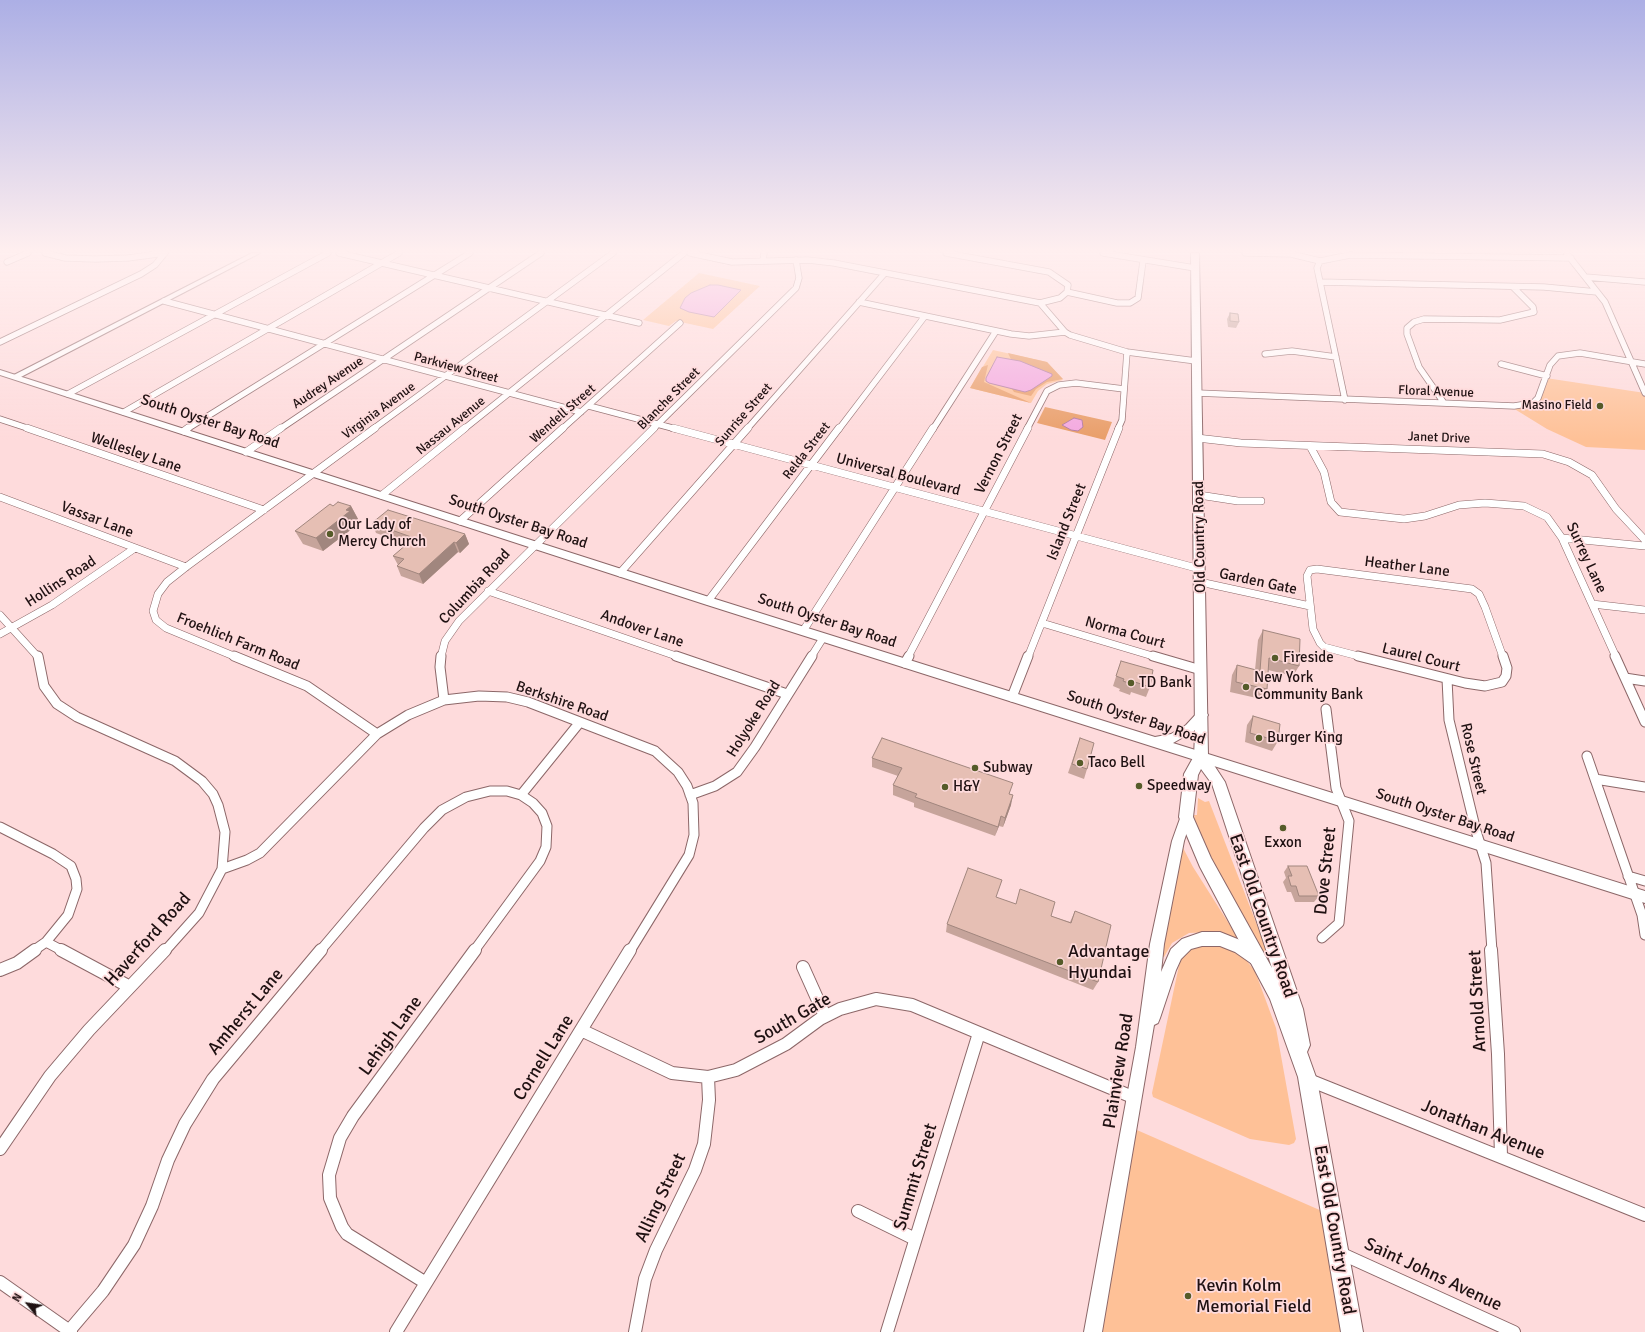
<!DOCTYPE html>
<html>
<head>
<meta charset="utf-8">
<style>
  body { margin:0 }
  #map { position:relative; width:1645px; height:1332px; overflow:hidden; background:#fedbdc; font-family:Signika,sans-serif }
  canvas { display:block }
  .north { position:absolute; left:8px; top:1284px; width:40px; height:40px; -webkit-text-stroke:3px #fedbdc; paint-order:stroke; rotate:300deg; font-size:11px; font-weight:700; line-height:16px; text-align:center; color:#1f1112 }
  .north::after { content:''; display:block; margin:auto; width:14px; height:18px; background:#1f1112; clip-path:polygon(50% 0,100% 100%,50% 72%,0 100%) }
</style>
</head>
<body>
<div id="map">
<canvas width="1645" height="1332"></canvas>
<div class="north">N</div>
</div>
<script>
const ctx = document.querySelector('canvas').getContext('2d');
ctx.lineJoin = 'round';
function paint(path, color) {
  ctx.fillStyle = color;
  ctx.fill(path, 'evenodd');
}
function poly(rows) {
  const path = new Path2D();
  for (const r of rows) {
    path.moveTo(r[0], r[1]);
    for (let i = 2; i < r.length; i += 2) path.lineTo(r[i], r[i + 1]);
  }
  return path;
}
function stroke(path, color, width, dash) {
  ctx.strokeStyle = color;
  ctx.lineWidth = width;
  ctx.lineCap = dash ? 'butt' : 'round';
  ctx.setLineDash(dash || []);
  ctx.stroke(path);
}
function label(font, color, halo, rows, align = 'center') {
  ctx.font = font + ' Signika,sans-serif';
  ctx.lineWidth = 3.5;
  ctx.setLineDash([]);
  ctx.textBaseline = 'middle';
  ctx.strokeStyle = halo;
  ctx.fillStyle = color;
  for (const [text, x, y, turn = 0] of rows) {
    ctx.save();
    ctx.translate(x, y);
    ctx.rotate((+turn || 0) * Math.PI / 180);
    ctx.textAlign = isNaN(turn) ? turn : align;
    if (halo) ctx.strokeText(text, 0, 0);
    ctx.fillText(text, 0, 0);
    ctx.restore();
  }
}
paint(poly([
  [699,273,760,286,713,329,676,321,669,326,643,320],
  [993,350,1047,362,1063,380,1047,384,1038,391,1031,403,970,388],
  [1546,378,1645,393,1645,450,1586,447,1547,429,1508,405,1534,403],
  [1198,798,1205,802,1209,801,1269,956,1263,957,1197,831,1194,815,1197,815],
  [1181,844,1193,867,1238,938,1238,940,1210,932,1189,933,1172,943,1164,957,1160,956],
  [1207,945,1225,948,1242,955,1255,971,1276,1028,1296,1139,1294,1143,1289,1145,1250,1139,1153,1097,1152,1093,1181,956,1192,948],
  [1130,1127,1331,1215,1352,1332,1093,1332]
]), '#fec197');
paint(poly([
  [1008,353,1047,362,1063,379,1047,382,1036,389,1031,396,1014,392,1010,386,1015,368],
  [988,365,984,382,1031,403,970,388,982,367],
  [1045,407,1112,422,1105,440,1037,423]
]), '#e99e69');
const water = poly([
  [710,285,718,285,741,290,714,317,689,312,680,308,685,298,691,293,710,285],
  [997,357,1020,361,1052,374,1052,376,1031,390,1025,392,989,383,986,381,986,378,997,357],
  [1074,418,1082,420,1083,427,1078,431,1071,430,1062,425,1074,418]
]);
paint(water, '#f3a8e0');
stroke(water, '#b37ba2', 1);
const minorFar3 = poly([
  [45,253,65,258,95,259,128,258,165,253],
  [339,253,639,323],
  [690,253,732,262,808,260,834,263,1040,303,1065,332,1070,335,1127,352,1196,361],
  [946,253,1049,272,1068,285,1067,292,1060,298,1040,303],
  [1103,253,1195,268],
  [1245,253,1291,254,1320,261],
  [1567,254,1605,302,1645,393],
  [763,261,764,253],
  [7,262,28,253],
  [1586,277,1645,282],
  [1320,282,1544,287,1597,292],
  [1067,292,1117,303,1130,303,1138,298,1143,261],
  [164,301,581,412],
  [859,302,1011,334,1029,336,1065,332],
  [0,342,141,274,155,265,165,253],
  [1265,354,1292,351,1336,357],
  [1501,364,1547,376],
  [1197,393,1514,406,1533,403,1538,398,1550,365,1558,356,1580,353,1645,364],
  [68,394,328,253],
  [1345,400,1317,268,1320,261,1350,255,1571,258],
  [1444,403,1419,367,1407,334,1407,328,1414,322,1424,319,1500,320,1534,312,1533,307,1513,287],
  [589,406,676,429],
  [124,412,399,253],
  [0,419,30,429],
  [187,429,470,253],
  [280,429,541,253],
  [373,429,613,253],
  [464,429,684,253],
  [562,429,680,323],
  [653,429,796,288,799,278,796,260],
  [747,429,885,273],
  [839,429,925,316],
  [933,429,996,331],
  [1027,429,1047,391,1059,385,1076,383,1124,389],
  [1118,429,1122,420,1127,352]
]);
const minorFar2 = poly([
  [27,428,264,510],
  [673,428,1200,569],
  [184,431,188,428],
  [1197,438,1241,443,1543,454,1569,462,1592,475,1616,509,1645,540],
  [1310,446,1324,472,1331,502,1340,512,1404,519,1425,516,1459,505,1485,503,1524,506,1547,517,1562,538,1616,657],
  [246,452,281,428],
  [382,495,465,428],
  [1199,495,1238,501,1261,501],
  [0,497,186,567],
  [460,521,563,428],
  [1562,538,1645,546],
  [620,573,748,428],
  [1200,582,1310,606],
  [488,591,679,657],
  [708,601,839,428],
  [1592,604,1645,610],
  [0,615,38,657],
  [1042,623,1156,657],
  [803,631,933,428],
  [0,634,52,605,135,548],
  [236,657,166,628,156,620,153,611,158,594,167,582,186,567,375,428],
  [441,657,445,641,459,621,654,428],
  [811,657,823,638],
  [908,657,1028,428],
  [1028,657,1119,428],
  [1362,657,1324,647,1320,643,1313,629,1307,576,1310,570,1317,569,1472,589,1479,594,1485,607,1503,657]
]);
const minorFar1 = poly([
  [38,656,44,686,57,704,77,717,175,761,202,781,213,794,218,805,225,832,222,869,199,913,165,951],
  [234,656,307,686,377,734],
  [441,656,440,667,444,700],
  [676,656,787,694],
  [1153,656,1201,670],
  [1358,656,1465,683,1485,686,1502,682,1506,676,1507,668,1503,656],
  [1615,656,1645,722],
  [905,663,909,656],
  [1625,678,1645,681],
  [1447,679,1449,720,1476,831,1486,863,1492,951],
  [1012,697,1028,656],
  [1587,756,1642,915,1645,935],
  [1595,779,1645,787],
  [521,795,580,722],
  [690,795,715,786,737,772,755,747,812,656],
  [0,827,53,854,71,866,76,879,77,889,68,915,46,942,33,951],
  [222,869,247,860,260,853,377,734,408,715,444,700,479,696,507,697,528,702,655,751,678,772,687,786,693,803,694,835,689,855,630,951],
  [1628,876,1645,881],
  [1322,938,1339,923,1349,821,1336,788,1326,709],
  [46,942,63,951],
  [320,951,424,828,442,810,466,797,490,791,507,791,521,795,533,803,542,813,547,826,546,847,540,861,474,951]
]);
const minor = poly([
  [61,950,130,987],
  [1491,950,1498,1054,1501,1156],
  [803,967,825,1016],
  [0,970,17,963,35,950],
  [581,1030,672,1073,708,1077,736,1070,786,1044,820,1019,840,1009,876,999,912,1005,1135,1098],
  [1309,1080,1645,1215],
  [0,1149,50,1076,89,1030,165,950],
  [858,1211,915,1239],
  [1340,1253,1514,1332],
  [0,1282,71,1332],
  [426,1283,347,1234,342,1227,330,1198,329,1175,340,1138,353,1116,475,950],
  [69,1331,103,1291,134,1245,152,1206,168,1160,185,1124,213,1079,321,950],
  [396,1332,630,950],
  [635,1332,645,1279,656,1250,695,1170,704,1144,709,1100,708,1077],
  [887,1332,979,1033]
]);
const tertiary = poly([
  [252,253,260,253,17,379,10,377,252,253]
]);
const secondary = poly([
  [0,370,712,598,1155,737,1171,734,1186,725,1198,712,1206,712,1208,715,1206,718,1194,731,1173,743,1645,891,1645,903,704,604,0,375,0,370],
  [1186,812,1190,813,1192,817,1184,841,1164,944,1161,972,1171,949,1182,939,1202,932,1220,932,1245,942,1260,954,1262,959,1260,964,1255,966,1235,952,1220,946,1202,946,1191,949,1181,959,1176,970,1160,1018,1158,1023,1154,1025,1102,1332,1084,1332,1136,1047,1150,944,1172,841,1182,813,1186,812]
]);
const primary = poly([
  [1191,253,1199,253,1208,756,1225,782,1303,1009,1310,1045,1307,1052,1317,1080,1363,1332,1341,1332,1298,1077,1270,999,1200,867,1179,817,1184,774,1194,756,1195,735,1191,253],
  [1201,769,1212,784,1272,968,1211,858,1193,817,1198,775,1201,769]
]);
stroke(minorFar3, '#8c6768', 7);
stroke(minorFar2, '#8c6768', 8);
stroke(minorFar1, '#8c6768', 11);
stroke(minor, '#8c6768', 14);
stroke(tertiary, '#8c6768', 2);
stroke(secondary, '#8c6768', 2);
stroke(primary, '#8c6768', 2);
stroke(minorFar3, '#fff', 5.5);
stroke(minorFar2, '#fff', 7);
stroke(minorFar1, '#fff', 9);
stroke(minor, '#fff', 12);
paint(tertiary, '#fff');
paint(secondary, '#fff');
paint(primary, '#fff');
paint(poly([
  [1230,313,1239,322,1236,328,1228,327,1227,319],
  [333,506,351,506,358,519,355,522,357,525,323,551,303,544,295,531],
  [372,523,465,534,469,544,460,553,458,552,423,584,401,576,397,566,398,565,393,556,407,544,376,533],
  [1263,630,1299,666,1293,676,1268,670,1267,689,1261,699,1230,692,1232,675,1237,665,1255,670,1258,640],
  [1121,661,1150,687,1146,697,1131,692,1130,695,1119,691,1120,689,1113,686],
  [1253,716,1278,741,1272,751,1245,742,1247,725],
  [1080,738,1087,769,1084,779,1068,773],
  [872,758,1010,794,1011,805,1003,827,999,826,995,836,914,807,914,803,893,795,893,785,898,776,872,767],
  [1288,866,1319,896,1314,902,1295,902,1291,892,1287,892,1283,882,1286,878,1284,872],
  [1016,904,1051,916,1070,922,1075,911,1098,982,1093,990,946,932,947,924]
]), '#c6a49b');
paint(poly([
  [351,506,358,519,355,522,357,525,323,551,316,538],
  [465,534,469,544,460,553,456,543],
  [454,542,458,552,423,584,419,574],
  [1013,795,1011,805,1003,827,1005,818],
  [1001,816,999,826,995,836,998,827]
]), '#a1867e');
const building = poly([
  [1230,313,1238,314,1239,322,1230,321,1230,313],
  [338,502,351,506,346,510,350,511,316,538,295,531,330,504,333,506,338,502],
  [388,510,465,534,456,543,454,542,419,574,397,566,404,559,393,556,414,538,372,523,388,510],
  [1263,630,1300,639,1299,666,1269,658,1267,689,1236,682,1237,665,1260,671,1263,630],
  [1121,661,1153,670,1150,687,1135,682,1134,685,1123,681,1124,679,1116,676,1121,661],
  [1253,716,1280,724,1278,741,1250,733,1253,716],
  [882,738,1013,783,1009,794,1013,795,1005,818,1001,816,998,827,915,797,917,794,893,785,902,768,872,758,882,738],
  [1080,738,1094,743,1087,769,1072,764,1080,738],
  [1288,866,1307,866,1319,896,1299,896,1296,886,1291,886,1288,876,1292,876,1288,866],
  [968,868,1002,880,996,897,1016,904,1020,889,1055,902,1051,916,1071,923,1075,911,1111,925,1098,982,947,924,968,868]
]);
paint(building, '#e6bfb4');
stroke(building, '#a1867e', 1);
const sky = ctx.createLinearGradient(0, 0, 0, 440);
sky.addColorStop(0, '#acafe5');
sky.addColorStop(0.57, '#ffefef');
sky.addColorStop(1, '#ffefef00');
ctx.fillStyle = sky;
ctx.fillRect(0, 0, 1645, 440);
for (const [x, y, r, color] of [
  [1600,406,4,"#555b29"],
  [330,534,4,"#555b29"],
  [1275,658,4,"#555b29"],
  [1131,683,4,"#555b29"],
  [1246,687,4,"#555b29"],
  [1259,738,4,"#555b29"],
  [1080,763,4,"#555b29"],
  [975,768,4,"#555b29"],
  [1139,786,4,"#555b29"],
  [945,787,4,"#555b29"],
  [1283,828,4,"#555b29"],
  [1060,962,4,"#555b29"],
  [1188,1296,4,"#555b29"]
]) {
  const dot = new Path2D();
  dot.arc(x, y, r, 0, 2 * Math.PI);
  ctx.fillStyle = color;
  ctx.fill(dot);
  stroke(dot, '#fedbdc', 1.5);
}
label('13px', '#1f1112', '#fedbdc', [
  ["Parkview Street",456,368,15],
  ["Audrey Avenue",328,383,-34],
  ["Floral Avenue",1436,392,2],
  ["Blanche Street",669,399,-45],
  ["Virginia Avenue",379,411,-36],
  ["Wendell Street",563,414,-41],
  ["Sunrise Street",744,415,-49],
  ["Nassau Avenue",451,426,-39],
  ["Janet Drive",1439,438,2],
  ["Relda Street",807,451,-52]
]);
label('13px', '#1f1112', '#fedbdc', [
  ["Masino Field",1592,406]
], 'right');
label('15px', '#1f1112', '#fedbdc', [
  ["South Oyster Bay Road",210,422,18],
  ["Wellesley Lane",136,453,19],
  ["Vernon Street",999,454,-63],
  ["Universal Boulevard",898,475,15],
  ["Vassar Lane",97,520,21],
  ["South Oyster Bay Road",518,522,18],
  ["Island Street",1067,522,-68],
  ["Old Country Road",1200,537,-91],
  ["Surrey Lane",1586,558,65],
  ["Heather Lane",1407,567,7],
  ["Hollins Road",61,582,-33],
  ["Garden Gate",1258,582,12],
  ["Columbia Road",475,587,-47],
  ["South Oyster Bay Road",827,621,18],
  ["Andover Lane",642,629,19],
  ["Norma Court",1125,633,16],
  ["Froehlich Farm Road",238,642,22],
  ["Laurel Court",1421,658,14],
  ["Berkshire Road",562,702,19],
  ["South Oyster Bay Road",1136,718,18],
  ["Holyoke Road",754,719,-58],
  ["Rose Street",1473,759,77],
  ["South Oyster Bay Road",1445,816,18]
]);
label('15px', '#1f1112', '#fedbdc', [
  ["Our Lady of",338,525],
  ["Mercy Church",338,542],
  ["Fireside",1283,658],
  ["New York",1254,678],
  ["Community Bank",1254,695],
  ["TD Bank",1139,683],
  ["Burger King",1267,738],
  ["Taco Bell",1088,763],
  ["Subway",983,768],
  ["Speedway",1147,786],
  ["H&Y",953,787],
  ["Exxon",1283,843,"center"]
], 'left');
label('18px', '#1f1112', '#fedbdc', [
  ["Dove Street",1326,871,-84],
  ["East Old Country Road",1262,916,71],
  ["Haverford Road",148,940,-48],
  ["Arnold Street",1478,1001,-93],
  ["Amherst Lane",246,1012,-50],
  ["South Gate",793,1019,-30],
  ["Lehigh Lane",391,1036,-54],
  ["Cornell Lane",544,1058,-58],
  ["Plainview Road",1119,1071,-81],
  ["Jonathan Avenue",1483,1130,22],
  ["Summit Street",916,1177,-73],
  ["Alling Street",661,1198,-65],
  ["East Old Country Road",1334,1230,80],
  ["Saint Johns Avenue",1433,1275,25]
]);
label('18px', '#1f1112', '#fedbdc', [
  ["Advantage",1068,952],
  ["Hyundai",1068,973],
  ["Kevin Kolm",1196,1286],
  ["Memorial Field",1196,1307]
], 'left');
</script>
</body>
</html>
